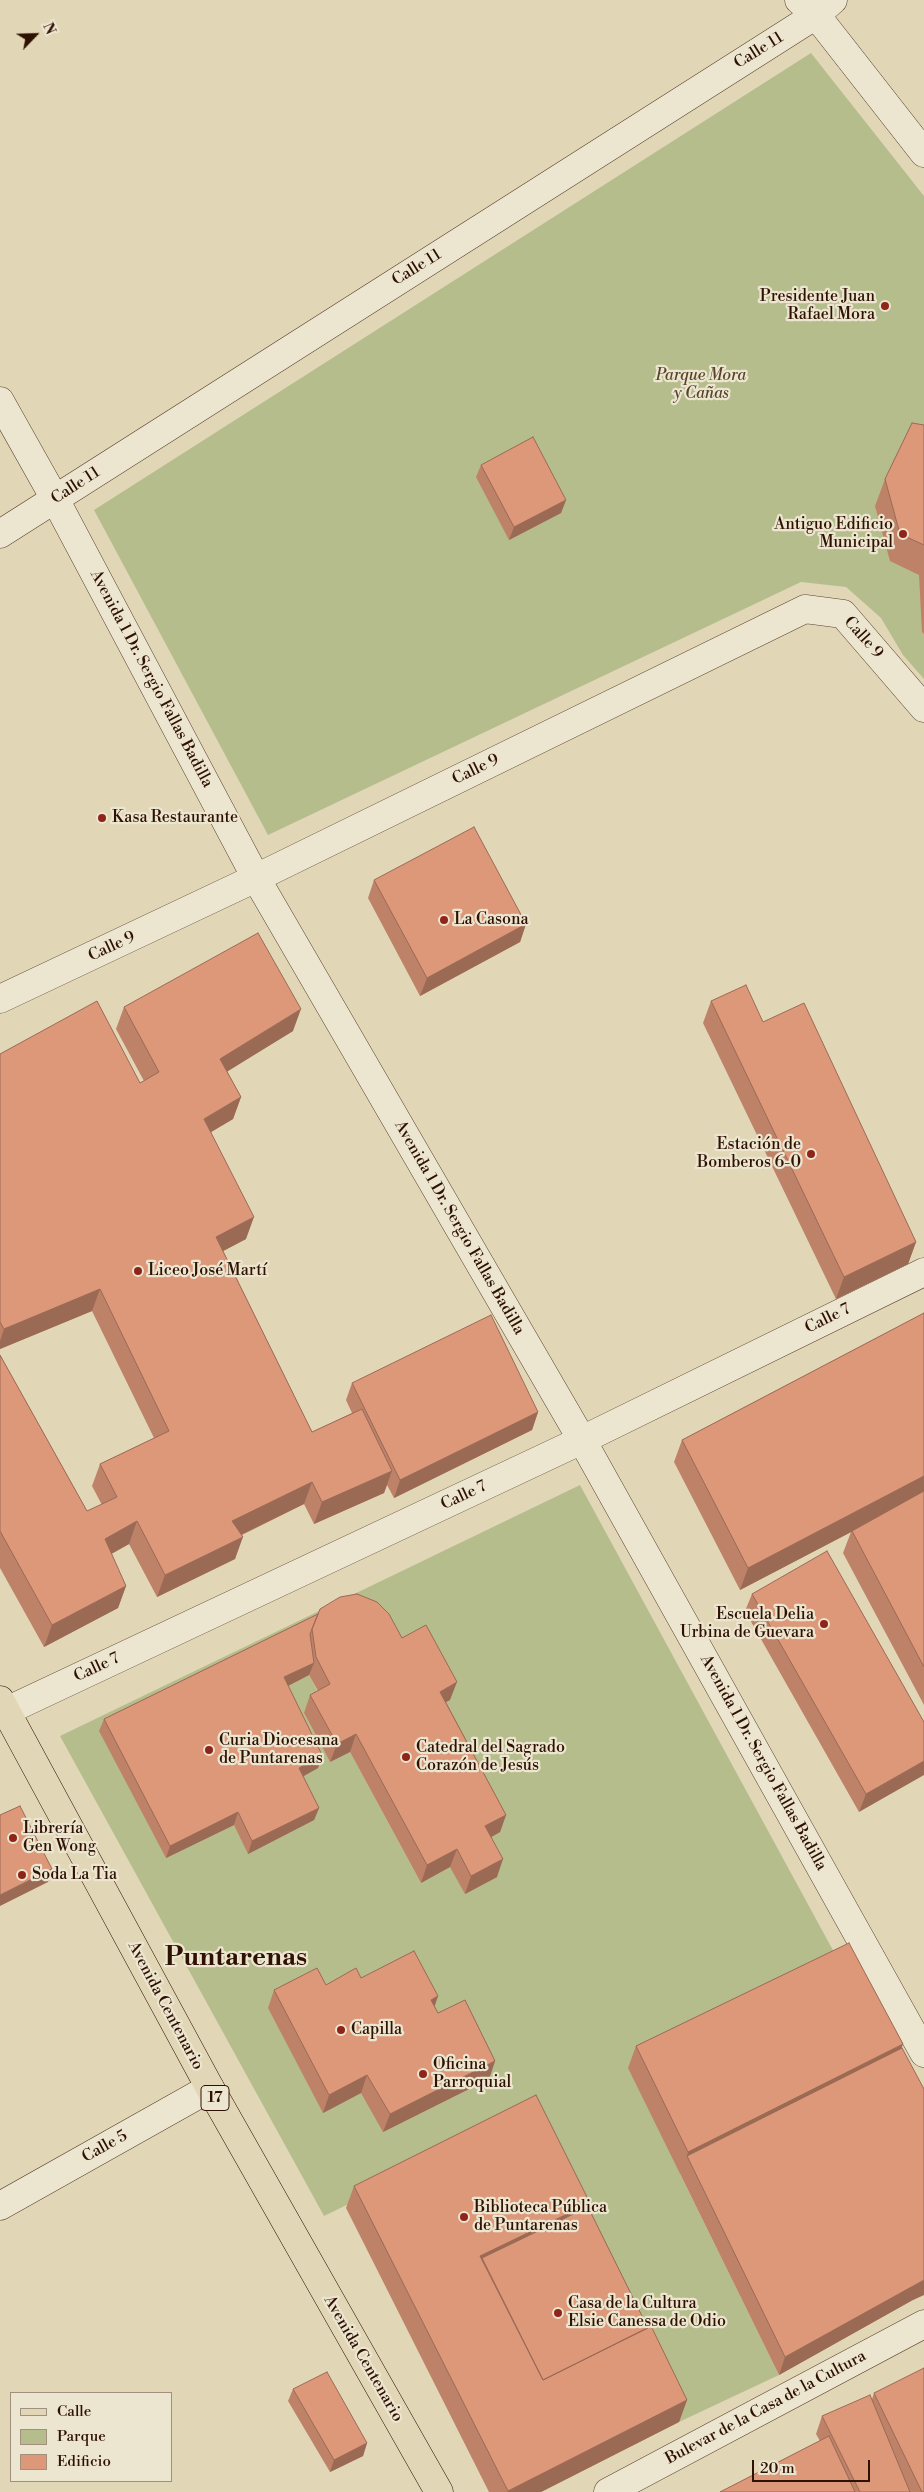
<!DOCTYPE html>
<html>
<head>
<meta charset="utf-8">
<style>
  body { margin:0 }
  #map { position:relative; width:924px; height:2492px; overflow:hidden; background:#e1d7b7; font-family:"Libre Bodoni",serif }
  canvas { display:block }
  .legend { position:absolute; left:10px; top:2392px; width:162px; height:90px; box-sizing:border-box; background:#ece5d0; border:1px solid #a0907d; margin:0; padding:6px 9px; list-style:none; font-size:15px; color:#2e1100 }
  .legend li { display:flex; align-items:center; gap:10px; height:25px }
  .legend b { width:25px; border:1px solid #a0907d }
  .north { position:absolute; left:10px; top:10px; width:50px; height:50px; -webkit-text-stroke:4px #ece5d0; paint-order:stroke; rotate:66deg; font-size:14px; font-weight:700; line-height:20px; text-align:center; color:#2e1100 }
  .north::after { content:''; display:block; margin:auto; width:18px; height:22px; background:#2e1100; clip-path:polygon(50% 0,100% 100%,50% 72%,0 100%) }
  .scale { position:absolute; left:752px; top:2460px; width:118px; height:22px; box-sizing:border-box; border:2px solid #2e1100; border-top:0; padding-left:6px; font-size:15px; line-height:18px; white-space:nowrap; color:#2e1100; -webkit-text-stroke:4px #ece5d0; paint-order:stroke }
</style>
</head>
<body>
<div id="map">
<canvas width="924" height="2492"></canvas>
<ul class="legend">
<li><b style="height:6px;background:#e1d7b7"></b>Calle</li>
<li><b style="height:14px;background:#b6bd8c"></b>Parque</li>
<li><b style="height:14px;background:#dd9779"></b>Edificio</li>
</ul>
<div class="north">N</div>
<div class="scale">20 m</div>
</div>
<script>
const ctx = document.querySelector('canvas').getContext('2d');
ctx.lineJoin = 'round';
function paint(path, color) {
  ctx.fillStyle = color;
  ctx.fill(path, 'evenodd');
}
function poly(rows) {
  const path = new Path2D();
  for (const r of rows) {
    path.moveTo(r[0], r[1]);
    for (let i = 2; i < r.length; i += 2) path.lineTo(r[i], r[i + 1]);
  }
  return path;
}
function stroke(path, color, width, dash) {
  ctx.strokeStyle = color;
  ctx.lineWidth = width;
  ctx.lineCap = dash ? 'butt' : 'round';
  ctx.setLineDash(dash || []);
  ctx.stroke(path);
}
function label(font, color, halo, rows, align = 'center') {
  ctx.font = font + ' "Libre Bodoni",serif';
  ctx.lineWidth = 4.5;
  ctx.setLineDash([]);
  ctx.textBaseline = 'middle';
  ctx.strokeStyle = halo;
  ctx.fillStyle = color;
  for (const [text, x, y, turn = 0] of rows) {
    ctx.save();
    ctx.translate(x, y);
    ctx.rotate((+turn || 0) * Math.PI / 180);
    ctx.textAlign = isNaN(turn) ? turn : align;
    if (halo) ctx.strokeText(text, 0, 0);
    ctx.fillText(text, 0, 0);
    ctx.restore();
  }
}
paint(poly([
  [811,53,924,196,924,679,903,655,881,618,846,587,801,582,268,835,94,510],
  [580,1485,841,1965,680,2174,779,2375,679,2422,528,2117,324,2216,60,1736],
  [305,1647,450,1700,433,1709,450,1867,421,1883,350,1752,330,1762,304,1713,323,1702,309,1675]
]), '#b6bd8c');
const pedestrian = poly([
  [608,2492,924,2324]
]);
const minor = poly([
  [799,0,816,15,924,153],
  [0,401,55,499,256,878,582,1440,924,2053],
  [0,534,816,15,833,0],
  [0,999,256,878,805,609,843,614,924,708],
  [0,1714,582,1440,924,1272],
  [0,2206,210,2088]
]);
const primary = poly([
  [0,1700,210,2088,439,2492]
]);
stroke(pedestrian, '#5b422e', 29);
stroke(minor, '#5b422e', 29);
stroke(primary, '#2e1100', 29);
stroke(pedestrian, '#ece5d0', 28);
stroke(minor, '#ece5d0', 28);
stroke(primary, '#e1d7b7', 28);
paint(poly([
  [924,425,924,634,922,632,919,575,890,561,875,506,885,479],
  [481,465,566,500,561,513,509,540,476,477],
  [374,880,526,924,520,942,420,996,368,898],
  [711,1001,763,1022,916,1242,908,1264,836,1299,703,1023],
  [124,1007,293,1031,227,1071,241,1097,233,1119,211,1132,246,1239,223,1251,312,1432,352,1413,346,1400,352,1383,538,1412,532,1430,394,1498,387,1485,384,1493,314,1524,304,1504,242,1535,235,1559,157,1597,129,1544,111,1554,126,1586,118,1608,44,1647,0,1568,0,1355,87,1511,102,1505,92,1486,100,1464,154,1438,92,1311,0,1349,0,1054,140,1083,144,1081,116,1029],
  [924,1313,924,1705,843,1553,851,1532,740,1590,674,1462,682,1440],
  [752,1594,924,1722,859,1812,745,1611],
  [318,1614,402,1638,450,1700,446,1702,506,1815,500,1832,491,1837,497,1877,465,1894,450,1867,421,1883,350,1752,330,1762,304,1713,310,1695,318,1691,309,1675,288,1686,322,1755,318,1768,303,1776,319,1808,314,1820,248,1854,234,1825,166,1858,99,1731,104,1719],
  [361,1978,438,1996,434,2007,438,2013,495,2061,489,2079,383,2132,361,2093,323,2113,268,2008,274,1990,326,1985],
  [636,2046,902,2048,911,2301,779,2375,628,2068],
  [354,2186,588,2207,648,2328,687,2400,679,2422,541,2492,489,2492,346,2208],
  [293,2389,367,2443,363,2456,330,2472,288,2401],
  [874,2393,924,2492,720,2492,820,2441,816,2434,822,2416,872,2399]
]), '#be8268');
paint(poly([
  [566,500,561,513,509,540,514,527],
  [526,924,520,942,420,996,427,978],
  [301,1009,293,1031,212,1081,220,1059],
  [241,1097,233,1119,196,1141,204,1119],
  [254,1217,246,1239,208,1259,216,1237],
  [916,1242,908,1264,836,1299,844,1277],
  [100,1289,92,1311,0,1349,0,1341,4,1329],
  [538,1412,532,1430,394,1498,400,1480],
  [392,1471,384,1493,314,1524,322,1502],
  [924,1476,924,1494,740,1590,748,1568],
  [312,1482,304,1504,224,1543,232,1521],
  [137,1521,129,1544,97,1562,105,1539],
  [243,1537,235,1559,157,1597,165,1575],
  [126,1586,118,1608,44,1647,52,1625],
  [314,1663,309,1675,280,1690,284,1677],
  [457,1682,450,1700,433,1709,440,1692],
  [356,1734,350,1752,330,1762,337,1744],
  [322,1755,318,1768,295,1781,299,1768],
  [924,1761,924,1775,859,1812,866,1794],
  [319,1808,314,1820,248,1854,252,1841],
  [238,1812,234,1825,166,1858,170,1846],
  [506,1815,500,1832,479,1844,485,1826],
  [457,1849,450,1867,421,1883,427,1865],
  [503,1859,497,1877,465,1894,471,1876],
  [52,1869,48,1882,0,1906,0,1895],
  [438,1996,432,2014,431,2000],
  [903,2044,895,2066,687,2156,688,2152],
  [495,2061,489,2079,383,2132,390,2114],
  [367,2075,361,2093,323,2113,329,2095],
  [590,2203,582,2225,485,2272,480,2256],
  [924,2280,924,2295,911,2301,779,2375,785,2357],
  [687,2400,679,2422,541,2492,507,2492,508,2491],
  [367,2443,363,2456,330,2472,334,2460]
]), '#9b6a55');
const building = poly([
  [912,423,924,425,924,545,900,534,885,479,912,423],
  [533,437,566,500,514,527,481,465,533,437],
  [474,827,526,924,427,978,374,880,474,827],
  [258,933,301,1009,220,1059,241,1097,204,1119,254,1217,216,1237,312,1432,362,1409,392,1471,322,1502,312,1482,232,1521,243,1537,165,1575,137,1521,105,1539,126,1586,52,1625,0,1531,0,1355,87,1511,117,1497,100,1464,169,1431,100,1289,4,1329,0,1322,0,1054,97,1001,140,1083,159,1072,124,1007,258,933],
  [746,985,763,1022,804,1003,916,1242,844,1277,711,1001,746,985],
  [924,1313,924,1476,748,1568,682,1440,924,1313],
  [491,1315,538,1412,400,1480,352,1383,491,1315],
  [924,1491,924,1667,852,1531,924,1491],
  [827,1551,924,1722,924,1761,866,1794,752,1594,827,1551],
  [357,1594,377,1602,389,1614,402,1638,426,1625,457,1682,440,1692,506,1815,485,1826,503,1859,471,1876,457,1849,427,1865,356,1734,337,1744,310,1695,330,1684,316,1657,312,1629,320,1609,340,1597,357,1594],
  [318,1614,310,1634,314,1663,284,1677,322,1755,299,1768,319,1808,252,1841,238,1812,170,1846,104,1719,318,1614],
  [20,1806,52,1869,0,1895,0,1815,20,1806],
  [849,1943,903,2044,688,2152,636,2046,849,1943],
  [414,1951,438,1996,431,2000,438,2013,465,2000,495,2061,390,2114,367,2075,329,2095,274,1990,317,1968,326,1985,356,1968,361,1978,414,1951],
  [902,2048,924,2089,924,2280,785,2357,687,2156,902,2048],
  [536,2095,590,2203,480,2256,543,2380,651,2326,687,2400,508,2491,354,2186,536,2095],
  [588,2207,648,2328,543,2380,482,2258,588,2207],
  [924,2368,924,2492,922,2492,874,2393,924,2368],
  [327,2372,367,2443,334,2460,293,2389,327,2372],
  [870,2395,910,2492,860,2492,822,2416,870,2395],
  [829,2436,855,2492,720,2492,829,2436]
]);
paint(building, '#dd9779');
stroke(building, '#9b6a55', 1);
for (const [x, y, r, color] of [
  [885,306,5,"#8f2418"],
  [903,534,5,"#8f2418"],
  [102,818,5,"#8f2418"],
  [444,920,5,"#8f2418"],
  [811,1154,5,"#8f2418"],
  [138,1271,5,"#8f2418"],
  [824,1624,5,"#8f2418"],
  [209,1750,5,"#8f2418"],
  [406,1757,5,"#8f2418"],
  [13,1838,5,"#8f2418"],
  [22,1875,5,"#8f2418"],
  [341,2030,5,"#8f2418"],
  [423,2074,5,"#8f2418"],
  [464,2217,5,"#8f2418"],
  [558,2313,5,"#8f2418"]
]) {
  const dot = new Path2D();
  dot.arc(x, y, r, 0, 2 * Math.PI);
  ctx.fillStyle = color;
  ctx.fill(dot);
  stroke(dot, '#ece5d0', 2);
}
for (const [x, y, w] of [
  [215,2098,28]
]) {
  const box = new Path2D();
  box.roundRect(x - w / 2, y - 12.5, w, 25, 4);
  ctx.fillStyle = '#ece5d0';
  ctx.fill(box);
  stroke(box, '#2e1100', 1);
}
label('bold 15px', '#2e1100', null, [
  ["17",215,2098]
]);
label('16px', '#2e1100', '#ece5d0', [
  ["Calle 11",759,51,-32],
  ["Calle 11",417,268,-32],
  ["Calle 11",76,486,-33],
  ["Calle 9",863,638,48],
  ["Avenida 1 Dr. Sergio Fallas Badilla",151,679,62],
  ["Calle 9",476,770,-26],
  ["Calle 9",112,947,-25],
  ["Avenida 1 Dr. Sergio Fallas Badilla",459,1228,60],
  ["Calle 7",828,1319,-26],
  ["Calle 7",464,1496,-25],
  ["Calle 7",97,1668,-25],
  ["Avenida 1 Dr. Sergio Fallas Badilla",763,1763,61],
  ["Avenida Centenario",165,2006,62],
  ["Calle 5",105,2147,-29],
  ["Avenida Centenario",363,2359,60],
  ["Bulevar de la Casa de la Cultura",766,2408,-28]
]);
label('16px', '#2e1100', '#ece5d0', [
  ["Presidente Juan",875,297,"right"],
  ["Rafael Mora",875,315,"right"],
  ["Antiguo Edificio",893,525,"right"],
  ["Municipal",893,543,"right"],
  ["Kasa Restaurante",112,818],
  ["La Casona",454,920],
  ["Estación de",801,1145,"right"],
  ["Bomberos 6-0",801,1163,"right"],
  ["Liceo José Martí",148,1271],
  ["Escuela Delia",814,1615,"right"],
  ["Urbina de Guevara",814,1633,"right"],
  ["Curia Diocesana",219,1741],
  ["de Puntarenas",219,1759],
  ["Catedral del Sagrado",416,1748],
  ["Corazón de Jesús",416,1766],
  ["Librería",23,1829],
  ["Gen Wong",23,1847],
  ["Soda La Tia",32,1875],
  ["Capilla",351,2030],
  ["Oficina",433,2065],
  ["Parroquial",433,2083],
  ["Biblioteca Pública",474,2208],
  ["de Puntarenas",474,2226],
  ["Casa de la Cultura",568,2304],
  ["Elsie Canessa de Odio",568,2322]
], 'left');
label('italic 16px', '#57452a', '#ece5d0', [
  ["Parque Mora",701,376],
  ["y Cañas",701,394]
]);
label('bold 26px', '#2e1100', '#ece5d0', [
  ["Puntarenas",236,1959]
]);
</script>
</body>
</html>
